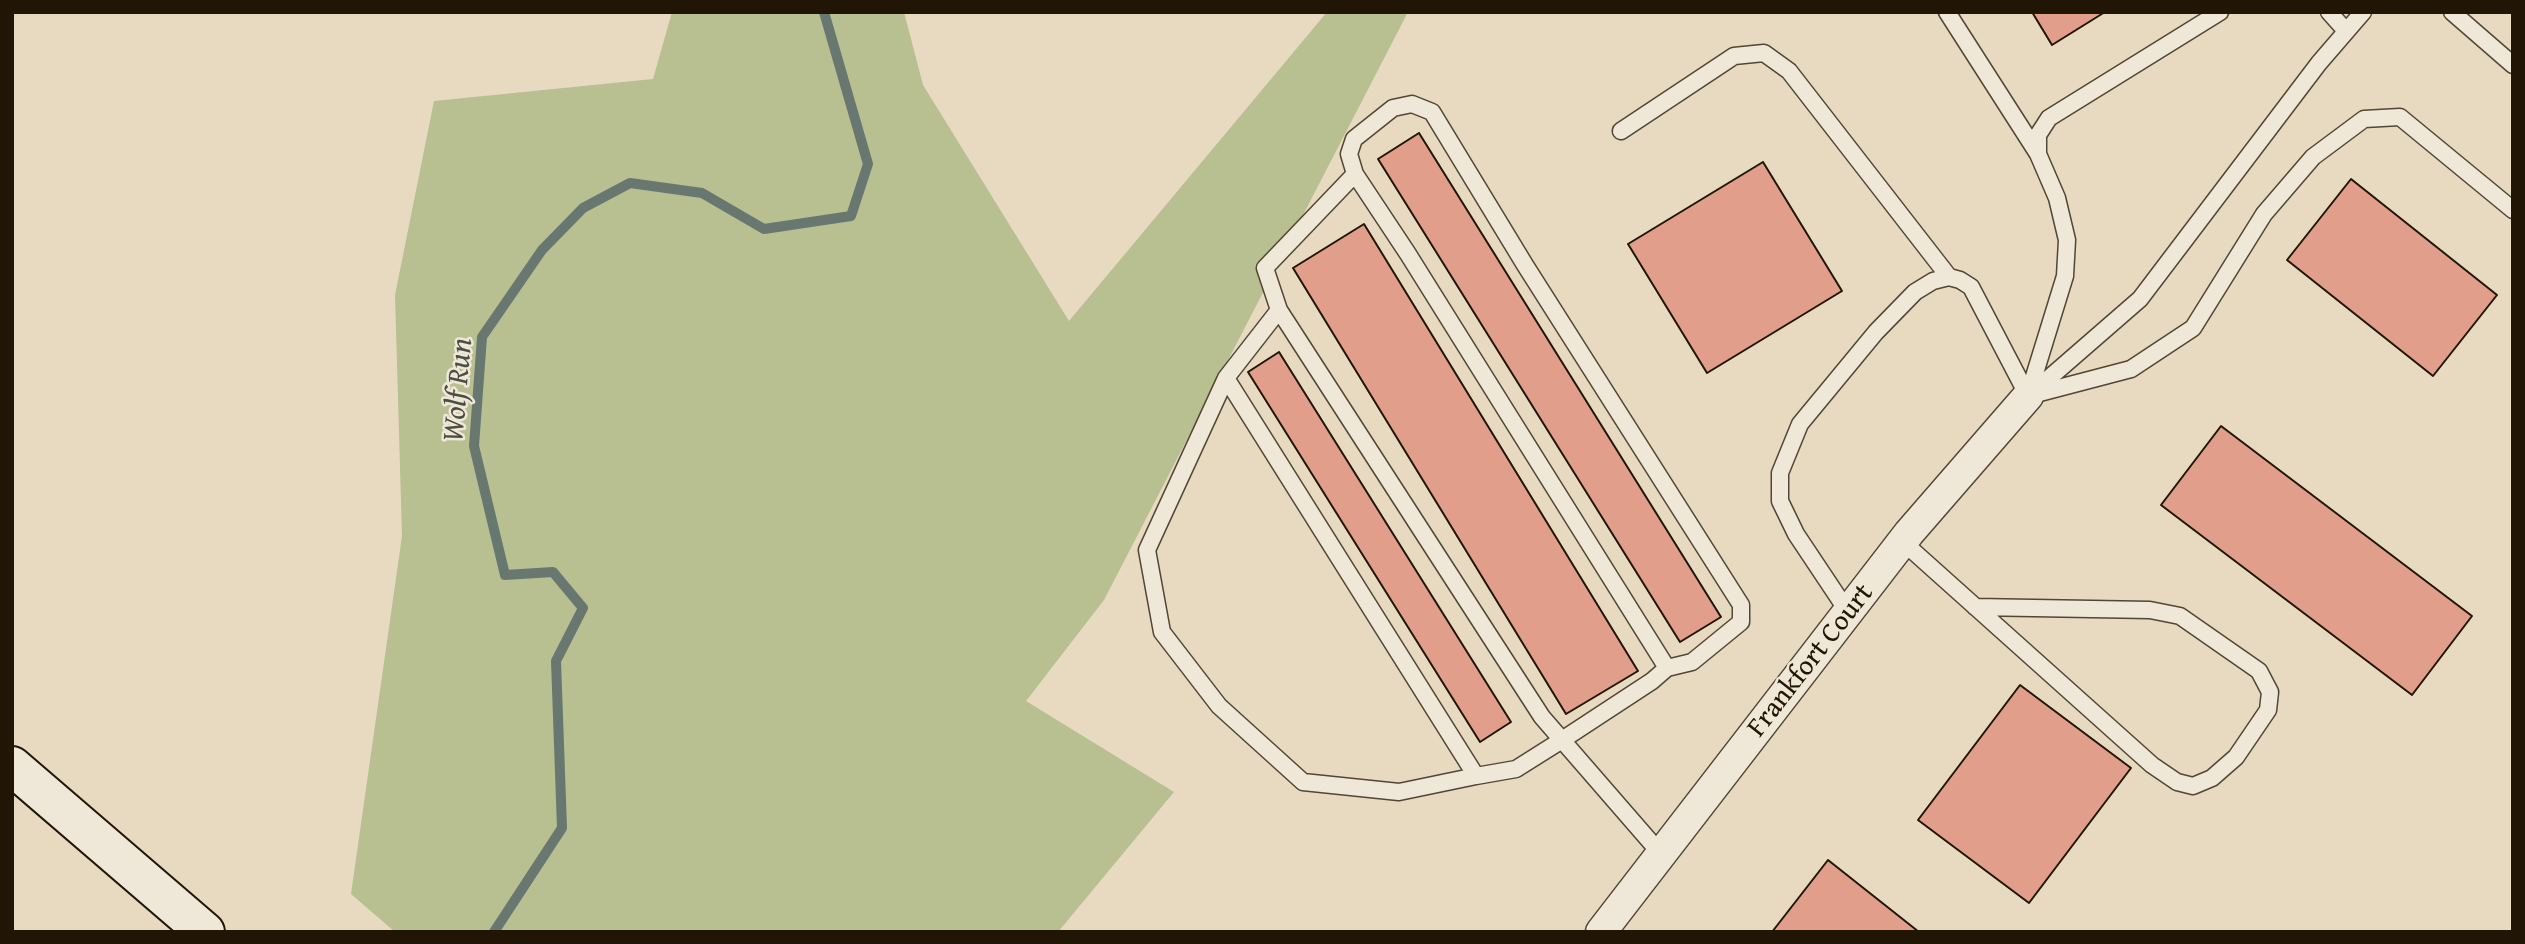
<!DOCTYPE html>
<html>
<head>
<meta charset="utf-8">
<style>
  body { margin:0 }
  #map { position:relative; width:2525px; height:944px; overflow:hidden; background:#e7dac1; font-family:"Gentium Book Plus",serif }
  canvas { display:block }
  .frame { position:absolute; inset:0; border:14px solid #211505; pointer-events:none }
</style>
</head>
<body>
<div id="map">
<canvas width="2525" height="944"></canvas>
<div class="frame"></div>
</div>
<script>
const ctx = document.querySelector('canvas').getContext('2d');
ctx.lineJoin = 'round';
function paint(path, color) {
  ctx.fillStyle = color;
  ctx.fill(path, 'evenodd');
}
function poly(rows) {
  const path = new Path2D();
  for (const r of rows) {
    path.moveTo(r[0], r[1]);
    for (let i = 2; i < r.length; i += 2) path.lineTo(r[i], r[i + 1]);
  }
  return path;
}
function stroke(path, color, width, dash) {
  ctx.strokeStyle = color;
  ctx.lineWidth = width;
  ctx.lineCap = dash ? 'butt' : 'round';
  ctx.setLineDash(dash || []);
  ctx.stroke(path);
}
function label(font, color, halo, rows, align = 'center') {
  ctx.font = font + ' "Gentium Book Plus",serif';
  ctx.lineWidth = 5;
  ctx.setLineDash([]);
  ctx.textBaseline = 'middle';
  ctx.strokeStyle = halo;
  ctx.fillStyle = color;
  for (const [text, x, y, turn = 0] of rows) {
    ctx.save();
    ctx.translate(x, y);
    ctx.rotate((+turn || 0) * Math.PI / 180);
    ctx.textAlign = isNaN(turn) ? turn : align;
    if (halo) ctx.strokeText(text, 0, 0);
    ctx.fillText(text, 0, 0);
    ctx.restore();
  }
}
paint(poly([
  [672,12,904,12,923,85,1069,321,1327,12,1408,12,1104,600,1026,701,1174,792,1058,932,395,932,351,894,402,536,395,295,434,101,653,79]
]), '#b8bf91');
stroke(poly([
  [494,932,562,828,556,661,583,608,553,572,505,575,474,446,482,337,542,250,583,208,630,183,702,193,764,229,851,216,868,164,824,12]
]), '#687870', 10);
const building = poly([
  [2032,12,2105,12,2052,45,2032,12],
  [1419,133,1721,617,1680,642,1378,159,1419,133],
  [1763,162,1842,291,1707,373,1628,244,1763,162],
  [2351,179,2497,295,2433,376,2287,260,2351,179],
  [1364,224,1638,671,1566,714,1293,268,1364,224],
  [1279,352,1511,722,1480,742,1248,372,1279,352],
  [2221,426,2472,616,2412,695,2161,505,2221,426],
  [2020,685,2131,768,2029,903,1918,820,2020,685],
  [1828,860,1919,932,1772,932,1828,860]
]);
paint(building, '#e09e8b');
stroke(building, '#211505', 2);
const service = poly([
  [1947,12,2038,154],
  [2329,12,2346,31],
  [2452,12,2513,65],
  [1621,131,1734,56,1764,53,1789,71,1949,277],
  [1355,174,1349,154,1354,139,1393,108,1412,104,1432,112,1525,265,1741,605,1741,622,1692,662,1667,668],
  [1279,310,1265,268,1355,174,1408,254,1667,668,1652,681,1562,740,1516,769,1476,776,1226,378,1279,310,1542,717,1562,740,1661,854],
  [1226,378,1147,550,1162,632,1219,706,1303,782,1399,792,1476,776],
  [2033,392,2140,299,2319,63,2363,12],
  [2028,396,2131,369,2193,328,2264,214,2313,157,2364,119,2400,117,2513,210],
  [2028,396,2065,276,2067,240,2057,198,2038,154,2038,135,2049,118,2220,12],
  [1903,542,2152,765,2177,782,2193,786,2212,778,2236,757,2268,710,2270,692,2259,671,2180,616,2150,610,1975,607],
  [1848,612,1796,534,1780,501,1780,473,1800,424,1876,332,1915,292,1933,281,1949,277,1960,280,1971,287,2028,396]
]);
const minor = poly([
  [1601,932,1909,533,2028,396]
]);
const secondary = poly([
  [12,766,205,932]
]);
stroke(service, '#524634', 19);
stroke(minor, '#524634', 33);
stroke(secondary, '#211505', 42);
stroke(service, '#efe7d7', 16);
stroke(minor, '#efe7d7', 30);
stroke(secondary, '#efe7d7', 38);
label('28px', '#211505', '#efe7d7', [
  ["Frankfort Court",1811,661,-52]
]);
label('italic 30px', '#4a4f43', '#efe7d7', [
  ["Wolf Run",459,390,-85]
]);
</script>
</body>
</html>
